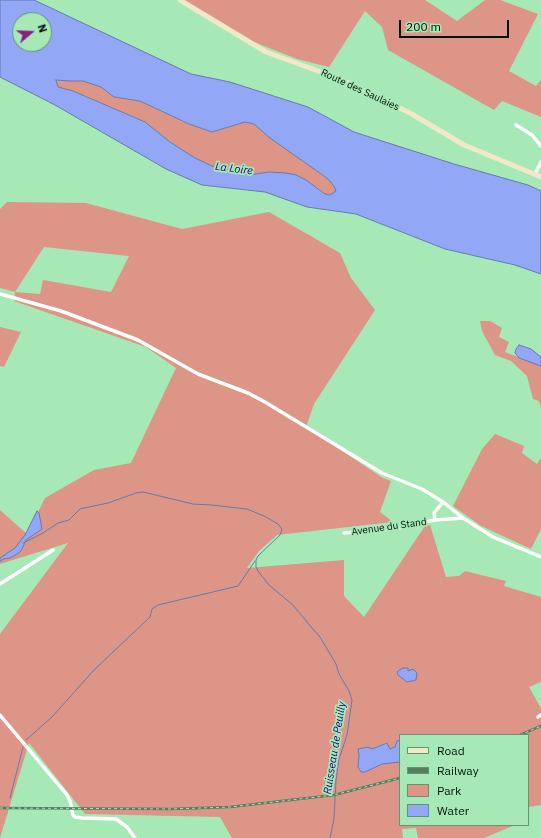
<!DOCTYPE html>
<html>
<head>
<meta charset="utf-8">
<style>
  body { margin:0 }
  #map { position:relative; width:541px; height:838px; overflow:hidden; background:#a7e8b7; font-family:"IBM Plex Sans",sans-serif }
  canvas { display:block }
  .legend { position:absolute; left:399px; top:734px; width:130px; height:92px; box-sizing:border-box; background:#a7e8b7; border:1px solid #64936f; margin:0; padding:5px 7px; list-style:none; font-size:12px; color:#001304 }
  .legend li { display:flex; align-items:center; gap:8px; height:20px }
  .legend b { width:20px; border:1px solid #64936f }
  .north { position:absolute; left:12px; top:12px; width:40px; height:40px; box-sizing:border-box; background:#a7e8b7; border:1px solid #64936f; border-radius:50%; rotate:71deg; font-size:11px; font-weight:700; line-height:16px; text-align:center; color:#001304 }
  .north::after { content:''; display:block; margin:auto; width:14px; height:18px; background:#8c1f83; clip-path:polygon(50% 0,100% 100%,50% 72%,0 100%) }
  .scale { position:absolute; left:399px; top:20px; width:110px; height:18px; box-sizing:border-box; border:2px solid #001304; border-top:0; padding-left:5px; font-size:12px; line-height:14px; white-space:nowrap; color:#001304; -webkit-text-stroke:3px #a7e8b7; paint-order:stroke }
</style>
</head>
<body>
<div id="map">
<canvas width="541" height="838"></canvas>
<ul class="legend">
<li><b style="height:5px;background:#f1e8c8"></b>Road</li>
<li><b style="height:5px;background:#547e5e"></b>Railway</li>
<li><b style="height:11px;background:#dc9586"></b>Park</li>
<li><b style="height:11px;background:#92a7f5"></b>Water</li>
</ul>
<div class="north">N</div>
<div class="scale">200 m</div>
</div>
<script>
const ctx = document.querySelector('canvas').getContext('2d');
ctx.lineJoin = 'round';
function paint(path, color) {
  ctx.fillStyle = color;
  ctx.fill(path, 'evenodd');
}
function poly(rows) {
  const path = new Path2D();
  for (const r of rows) {
    path.moveTo(r[0], r[1]);
    for (let i = 2; i < r.length; i += 2) path.lineTo(r[i], r[i + 1]);
  }
  return path;
}
function stroke(path, color, width, dash) {
  ctx.strokeStyle = color;
  ctx.lineWidth = width;
  ctx.lineCap = dash ? 'butt' : 'round';
  ctx.setLineDash(dash || []);
  ctx.stroke(path);
}
function label(font, color, halo, rows, align = 'center') {
  ctx.font = font + ' "IBM Plex Sans",sans-serif';
  ctx.lineWidth = 3.5;
  ctx.setLineDash([]);
  ctx.textBaseline = 'middle';
  ctx.strokeStyle = halo;
  ctx.fillStyle = color;
  for (const [text, x, y, turn = 0] of rows) {
    ctx.save();
    ctx.translate(x, y);
    ctx.rotate((+turn || 0) * Math.PI / 180);
    ctx.textAlign = isNaN(turn) ? turn : align;
    if (halo) ctx.strokeText(text, 0, 0);
    ctx.fillText(text, 0, 0);
    ctx.restore();
  }
}
paint(poly([
  [182,0,425,0,457,21,485,0,500,0,538,14,509,71,536,86,541,80,541,117,502,101,494,110,388,50,382,27,365,11,329,67,297,59,249,40],
  [56,79,69,81,83,81,101,87,114,97,140,101,189,124,212,132,245,122,254,124,270,138,324,176,331,182,335,188,336,191,330,195,325,194,316,187,269,172,249,175,212,166,195,158,170,142,145,122,73,91,58,87],
  [7,202,86,203,182,229,269,212,340,253,351,278,375,310,314,404,306,427,383,478,391,481,380,512,393,522,277,535,259,551,247,568,344,560,344,596,364,617,425,526,430,525,446,577,459,576,465,571,506,581,504,586,541,597,541,682,529,687,541,708,541,805,528,807,528,735,400,735,400,825,515,825,484,838,418,838,416,828,402,829,403,838,232,838,220,817,85,814,29,743,0,838,0,634,68,543,0,564,0,510,27,534,45,498,94,470,131,463,176,368,146,347,14,301,15,292,0,288,0,209],
  [44,247,129,256,111,292,43,280,40,294,15,292],
  [480,321,490,321,502,328,499,337,509,342,505,352,541,366,541,408,539,401,533,399,527,376,511,361,495,355,482,331],
  [0,327,21,332,4,367,0,366],
  [495,434,524,446,522,453,537,464,540,459,541,460,541,529,531,549,481,526,453,506,482,449]
]), '#dc9586');
const water = poly([
  [0,0,34,0,191,74,230,82,308,107,354,132,454,164,528,185,541,191,541,274,515,265,445,249,356,214,307,207,265,192,202,185,166,169,55,105,0,77,0,0],
  [20,20,44,20,44,44,20,44,20,20],
  [56,80,69,81,83,81,101,87,114,97,140,101,189,124,212,132,245,122,254,124,270,138,324,176,331,182,335,188,336,191,330,195,325,194,306,180,296,175,286,173,269,172,249,175,212,166,195,158,170,142,145,122,73,91,58,87,56,80],
  [519,345,531,349,541,357,541,366,519,358,515,353,516,349,519,345],
  [37,511,39,513,42,529,26,540,21,551,17,554,10,558,3,559,0,562,0,558,15,548,25,535,37,511],
  [403,668,408,668,408,671,413,669,417,673,416,680,407,682,398,675,397,672,403,668],
  [400,740,400,762,382,764,365,772,361,772,358,767,359,755,358,749,368,747,372,749,387,743,390,749,395,747,397,741,400,740]
]);
paint(water, '#92a7f5');
stroke(water, '#667bad', 1);
stroke(poly([
  [23,543,43,533,58,523,69,520,80,509,84,508,108,503,136,493,143,492,193,504,212,505,247,509,264,516,278,524,282,529,280,535,258,556,256,560,256,567,258,571,269,585,293,605,312,628,320,637,336,664,339,674,349,691,352,700,347,735,339,759,336,780,334,819,330,838],
  [26,740,52,717,94,670,150,617,152,609,158,605,238,586,255,561],
  [10,798,23,747]
]), '#667bad', 1);
stroke(poly([
  [516,125,532,135,541,146],
  [535,174,541,162],
  [0,294,61,311,138,340,198,374,248,393,265,402,382,473,422,489,443,502,463,518,493,537,541,557],
  [435,520,434,513,443,502],
  [344,533,398,528,435,520,463,518],
  [0,584,53,550],
  [0,715,67,795,70,801,73,815,75,817,82,818,116,819,127,827,135,838],
  [538,717,541,715]
]), '#fff', 3.5);
stroke(poly([
  [180,0,266,52,340,79,410,113,464,145,541,177]
]), '#f1e8c8', 5);
const rail = poly([
  [520,735,541,726],
  [0,808,171,809,230,807,334,795,400,778]
]);
stroke(rail, '#547e5e', 2.5);
stroke(rail, '#a7e8b7', 1, [3]);
label('10px', '#001304', '#a7e8b7', [
  ["Route des Saulaies",360,90,25],
  ["Avenue du Stand",389,527,-8]
]);
label('italic 11px', '#17067c', '#a7e8b7', [
  ["La Loire",234,169,7],
  ["Ruisseau de Peuilly",335,748,-81]
]);
</script>
</body>
</html>
